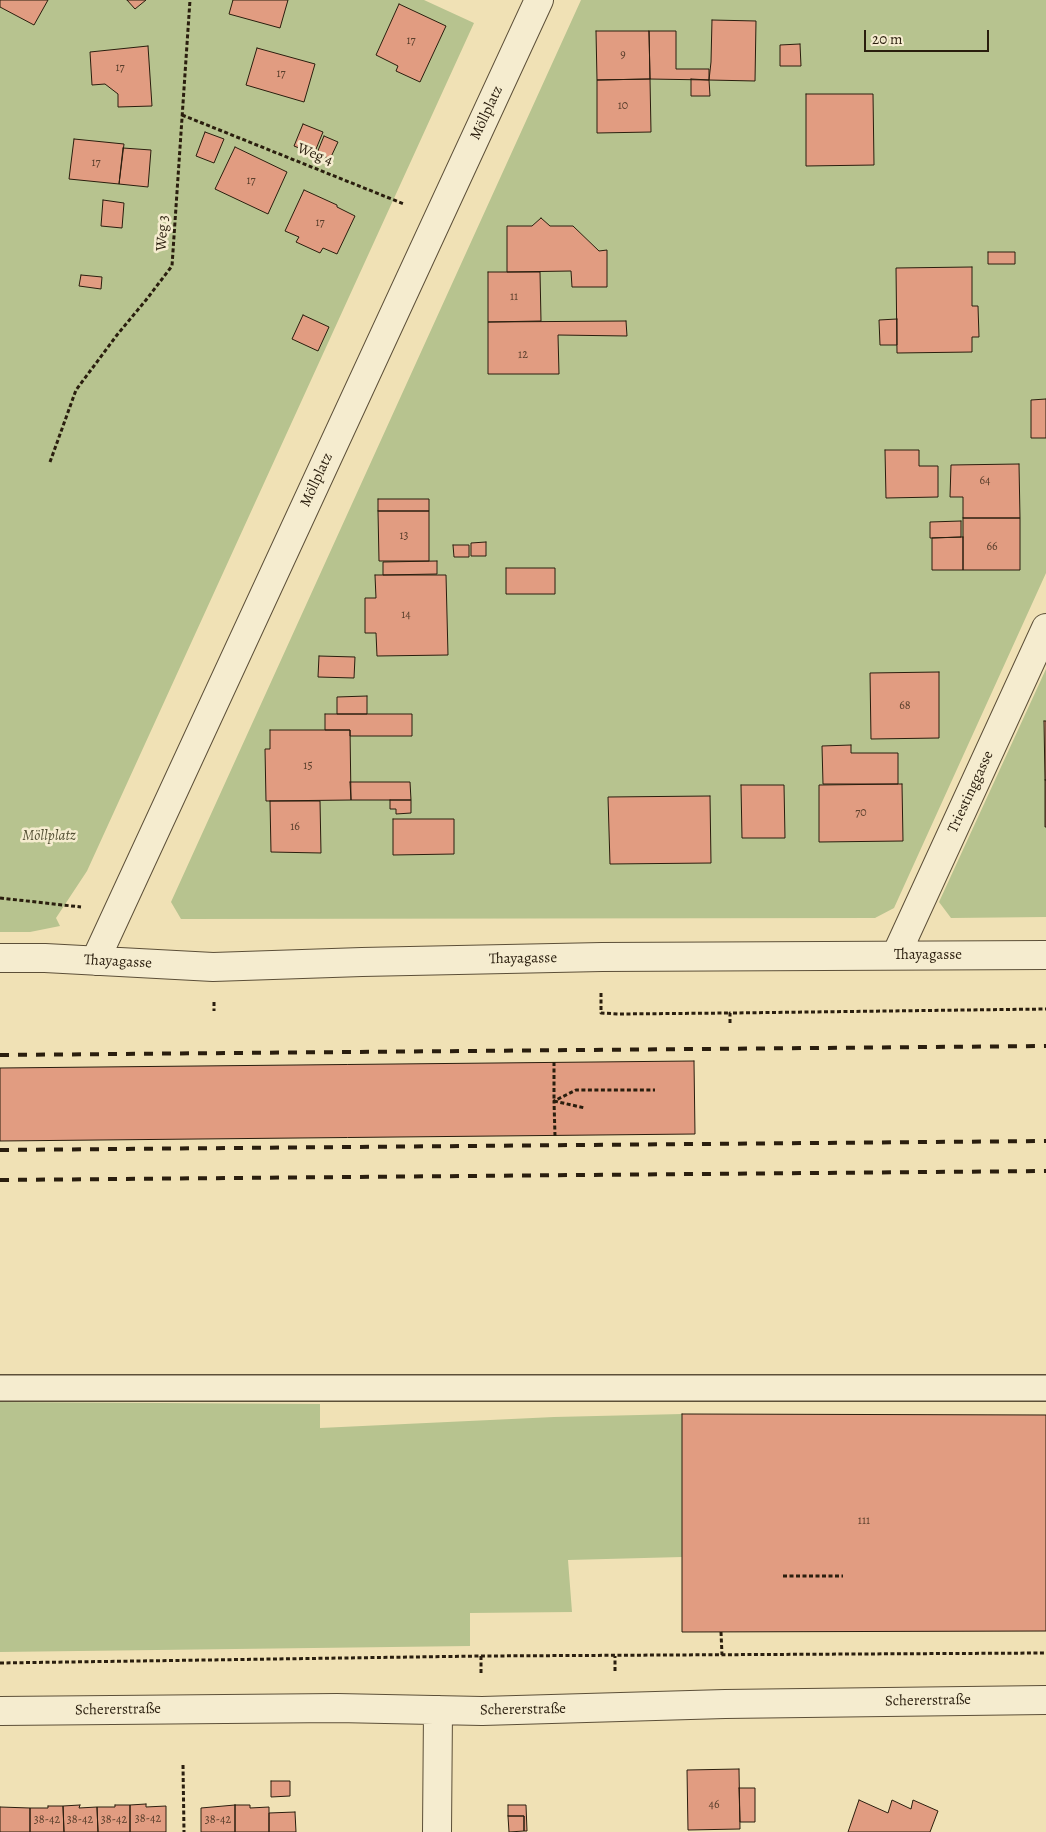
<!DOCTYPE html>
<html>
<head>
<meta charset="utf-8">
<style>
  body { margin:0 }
  #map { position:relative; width:1046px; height:1832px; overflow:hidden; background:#f0e1b5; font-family:Alegreya,serif }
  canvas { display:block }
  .scale { position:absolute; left:864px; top:30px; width:125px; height:22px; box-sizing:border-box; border:2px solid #2a1e0e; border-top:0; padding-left:6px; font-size:15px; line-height:18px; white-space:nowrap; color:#2a1e0e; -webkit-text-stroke:4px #f5eccf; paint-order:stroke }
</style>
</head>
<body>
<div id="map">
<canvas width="1046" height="1832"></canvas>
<div class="scale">20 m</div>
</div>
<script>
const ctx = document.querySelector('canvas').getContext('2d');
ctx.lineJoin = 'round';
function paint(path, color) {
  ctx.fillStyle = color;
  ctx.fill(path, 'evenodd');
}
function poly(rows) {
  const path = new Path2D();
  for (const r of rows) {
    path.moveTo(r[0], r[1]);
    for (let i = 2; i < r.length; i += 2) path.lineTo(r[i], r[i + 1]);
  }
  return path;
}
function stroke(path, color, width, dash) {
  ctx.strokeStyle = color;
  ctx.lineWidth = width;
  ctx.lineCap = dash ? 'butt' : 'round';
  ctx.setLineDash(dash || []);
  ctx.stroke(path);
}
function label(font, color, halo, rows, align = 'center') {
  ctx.font = font + ' Alegreya,serif';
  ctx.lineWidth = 5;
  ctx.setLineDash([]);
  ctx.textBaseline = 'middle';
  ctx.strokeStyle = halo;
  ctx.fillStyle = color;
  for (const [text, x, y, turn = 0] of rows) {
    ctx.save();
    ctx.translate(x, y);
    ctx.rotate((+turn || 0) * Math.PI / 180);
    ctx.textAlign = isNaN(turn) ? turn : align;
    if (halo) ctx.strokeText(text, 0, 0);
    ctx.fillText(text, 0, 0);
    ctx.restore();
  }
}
paint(poly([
  [0,0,424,0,474,23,87,871,56,918,60,926,30,932,0,932],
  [581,0,1046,0,1046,573,894,908,875,918,181,919,171,902],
  [1046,669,1046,917,951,918,939,902],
  [0,1402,320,1404,320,1428,554,1417,682,1414,682,1557,568,1560,572,1612,470,1613,470,1646,0,1652]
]), '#b7c38f');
const building = poly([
  [0,0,48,0,34,25,0,7,0,0],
  [127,0,146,0,135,9,127,0],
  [233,0,288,0,280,28,229,14,233,0],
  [399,4,446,26,420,82,396,71,398,66,376,55,399,4],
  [712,20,756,21,755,81,709,80,711,62,712,20],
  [596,31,649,31,650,79,597,80,596,31],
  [649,31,676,31,676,69,709,69,709,80,650,79,649,31],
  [800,44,801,66,780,66,780,45,800,44],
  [148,46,152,106,118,107,118,94,105,84,92,85,90,52,148,46],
  [257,48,315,64,304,102,246,85,257,48],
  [650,79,651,132,597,133,597,80,650,79],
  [691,79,709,80,710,96,691,96,691,79],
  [806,94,873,94,874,165,806,166,806,94],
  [303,124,323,132,314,154,294,146,303,124],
  [205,132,224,139,214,163,196,156,205,132],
  [324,136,338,142,330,159,317,153,324,136],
  [74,139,124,144,119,184,69,179,74,139],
  [235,147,287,172,268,214,215,189,235,147],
  [123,148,151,150,148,187,119,184,123,148],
  [304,190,337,205,337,207,355,216,337,254,323,248,320,253,296,242,299,237,285,231,304,190],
  [103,200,124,203,122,228,101,226,103,200],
  [541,218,550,226,573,226,599,251,607,250,607,287,572,287,571,271,507,272,507,226,532,226,541,218],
  [988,252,1015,252,1015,264,988,264,988,252],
  [972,267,972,306,978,306,979,337,972,337,972,352,897,353,896,268,972,267],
  [488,272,540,272,541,321,488,322,488,272],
  [81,275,102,277,101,289,79,286,81,275],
  [303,315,329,327,318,351,292,339,303,315],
  [897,319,897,345,880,345,879,320,897,319],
  [626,321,627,336,558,335,559,374,488,374,488,322,626,321],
  [1046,399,1046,438,1031,438,1031,400,1046,399],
  [885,450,919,450,919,466,938,466,938,497,886,498,885,450],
  [1019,464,1020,518,963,518,963,497,950,497,951,465,1019,464],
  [378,499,429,499,429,511,378,511,378,499],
  [378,511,429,511,429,561,379,561,378,511],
  [963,518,1020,518,1020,570,963,570,963,518],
  [961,521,961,537,930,538,930,522,961,521],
  [963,537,963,570,932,570,932,538,963,537],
  [486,542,486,556,471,556,471,543,486,542],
  [453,545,469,545,469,557,454,557,453,545],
  [437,561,437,574,383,575,383,562,437,561],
  [506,568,555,568,555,594,506,594,506,568],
  [375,575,446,575,448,655,377,656,376,633,365,633,365,598,376,598,375,575],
  [319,656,355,657,354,678,318,677,319,656],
  [939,672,939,738,871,739,870,673,939,672],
  [367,696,367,714,337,714,337,697,367,696],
  [325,714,412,714,412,736,350,736,350,730,325,730,325,714],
  [1044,721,1046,721,1046,780,1045,780,1044,721],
  [270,730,350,730,351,800,266,801,265,749,270,749,270,730],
  [851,745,851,753,898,753,898,784,823,784,822,746,851,745],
  [1045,780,1046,780,1046,827,1045,827,1045,780],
  [350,782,410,782,411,800,351,800,350,782],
  [902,784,903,841,819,842,819,785,902,784],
  [741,785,784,785,785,838,742,838,741,785],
  [710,796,711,863,610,864,608,797,710,796],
  [390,800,411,800,411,813,396,814,396,809,390,809,390,800],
  [270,801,320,801,321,853,271,852,270,801],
  [393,819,454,819,454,854,393,855,393,819],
  [694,1061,695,1134,0,1141,0,1068,694,1061],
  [682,1414,1046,1415,1046,1631,682,1632,682,1414],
  [739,1769,740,1829,688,1830,687,1770,739,1769],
  [271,1781,290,1781,290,1796,271,1797,271,1781],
  [739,1788,755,1788,755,1822,740,1822,739,1788],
  [859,1800,888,1813,892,1800,911,1809,913,1800,938,1811,930,1832,848,1832,859,1800],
  [146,1804,146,1807,166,1806,166,1832,130,1832,130,1805,146,1804],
  [80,1805,79,1808,97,1807,98,1832,64,1832,63,1806,80,1805],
  [115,1805,130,1805,130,1832,98,1832,97,1807,115,1807,115,1805],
  [235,1805,250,1805,250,1808,269,1807,269,1832,235,1832,235,1805],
  [235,1805,235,1832,201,1832,201,1808,235,1805],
  [508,1805,526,1805,527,1831,524,1831,524,1816,508,1816,508,1805],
  [48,1806,63,1806,64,1832,30,1832,30,1808,48,1808,48,1806],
  [0,1807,30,1808,30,1832,0,1832,0,1807],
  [295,1812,296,1832,269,1832,269,1813,295,1812],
  [508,1816,524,1816,524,1831,509,1832,508,1816]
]);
paint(building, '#e19c81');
stroke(building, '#2a1e0e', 1);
const service = poly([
  [0,1388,1046,1388]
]);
const minor = poly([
  [896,955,1046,628],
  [0,958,45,958,213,967,362,962,602,957,1046,955],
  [95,961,539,0],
  [0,1711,337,1708,482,1711,725,1704,1046,1700],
  [437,1832,438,1710]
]);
stroke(service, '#5c4f38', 28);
stroke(minor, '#5c4f38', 30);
stroke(poly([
  [182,115,404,204],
  [50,462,76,390,117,335,146,300,172,266,190,0],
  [0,898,81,907],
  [601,993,601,1013,618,1014,730,1013],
  [214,1002,214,1011],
  [730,1023,730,1013,1046,1009],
  [554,1062,554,1101,585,1108],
  [555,1136,554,1101,576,1090,655,1090],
  [783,1576,843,1576],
  [721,1632,722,1655],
  [481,1656,481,1674],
  [0,1663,481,1656,1046,1653],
  [615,1671,615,1656],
  [183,1765,184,1832]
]), '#2a1e0e', 3, [4, 2.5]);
stroke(service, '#f5eccf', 25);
stroke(minor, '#f5eccf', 28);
stroke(poly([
  [0,1055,1046,1046],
  [0,1150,1046,1141],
  [0,1180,1046,1171]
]), '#2a1e0e', 4, [9, 9]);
label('12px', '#583e2b', null, [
  ["17",411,41],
  ["9",623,55],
  ["17",120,68],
  ["17",281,74],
  ["10",623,106],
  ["17",96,163],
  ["17",251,181],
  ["17",320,223],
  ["11",514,297],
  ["12",523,355],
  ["64",985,481],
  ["13",404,536],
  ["66",992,547],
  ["14",406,615],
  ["68",905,706],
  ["15",308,766],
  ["70",861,813],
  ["16",295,827],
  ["111",864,1521],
  ["46",714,1805],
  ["38-42",148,1819],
  ["38-42",47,1820],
  ["38-42",80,1820],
  ["38-42",114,1820],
  ["38-42",218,1820]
]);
label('15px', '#2a1e0e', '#f5eccf', [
  ["Möllplatz",487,113,-65],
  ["Weg 4",315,155,22],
  ["Weg 3",163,233,-86],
  ["Möllplatz",317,480,-65],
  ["Triestinggasse",971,792,-65],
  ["Thayagasse",928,955],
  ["Thayagasse",523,959,-1],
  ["Thayagasse",118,962,3],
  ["Schererstraße",928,1701,-1],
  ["Schererstraße",118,1710,-1],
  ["Schererstraße",523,1710,-1]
]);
label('italic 15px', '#545035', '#f5eccf', [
  ["Möllplatz",49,836]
]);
</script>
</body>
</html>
